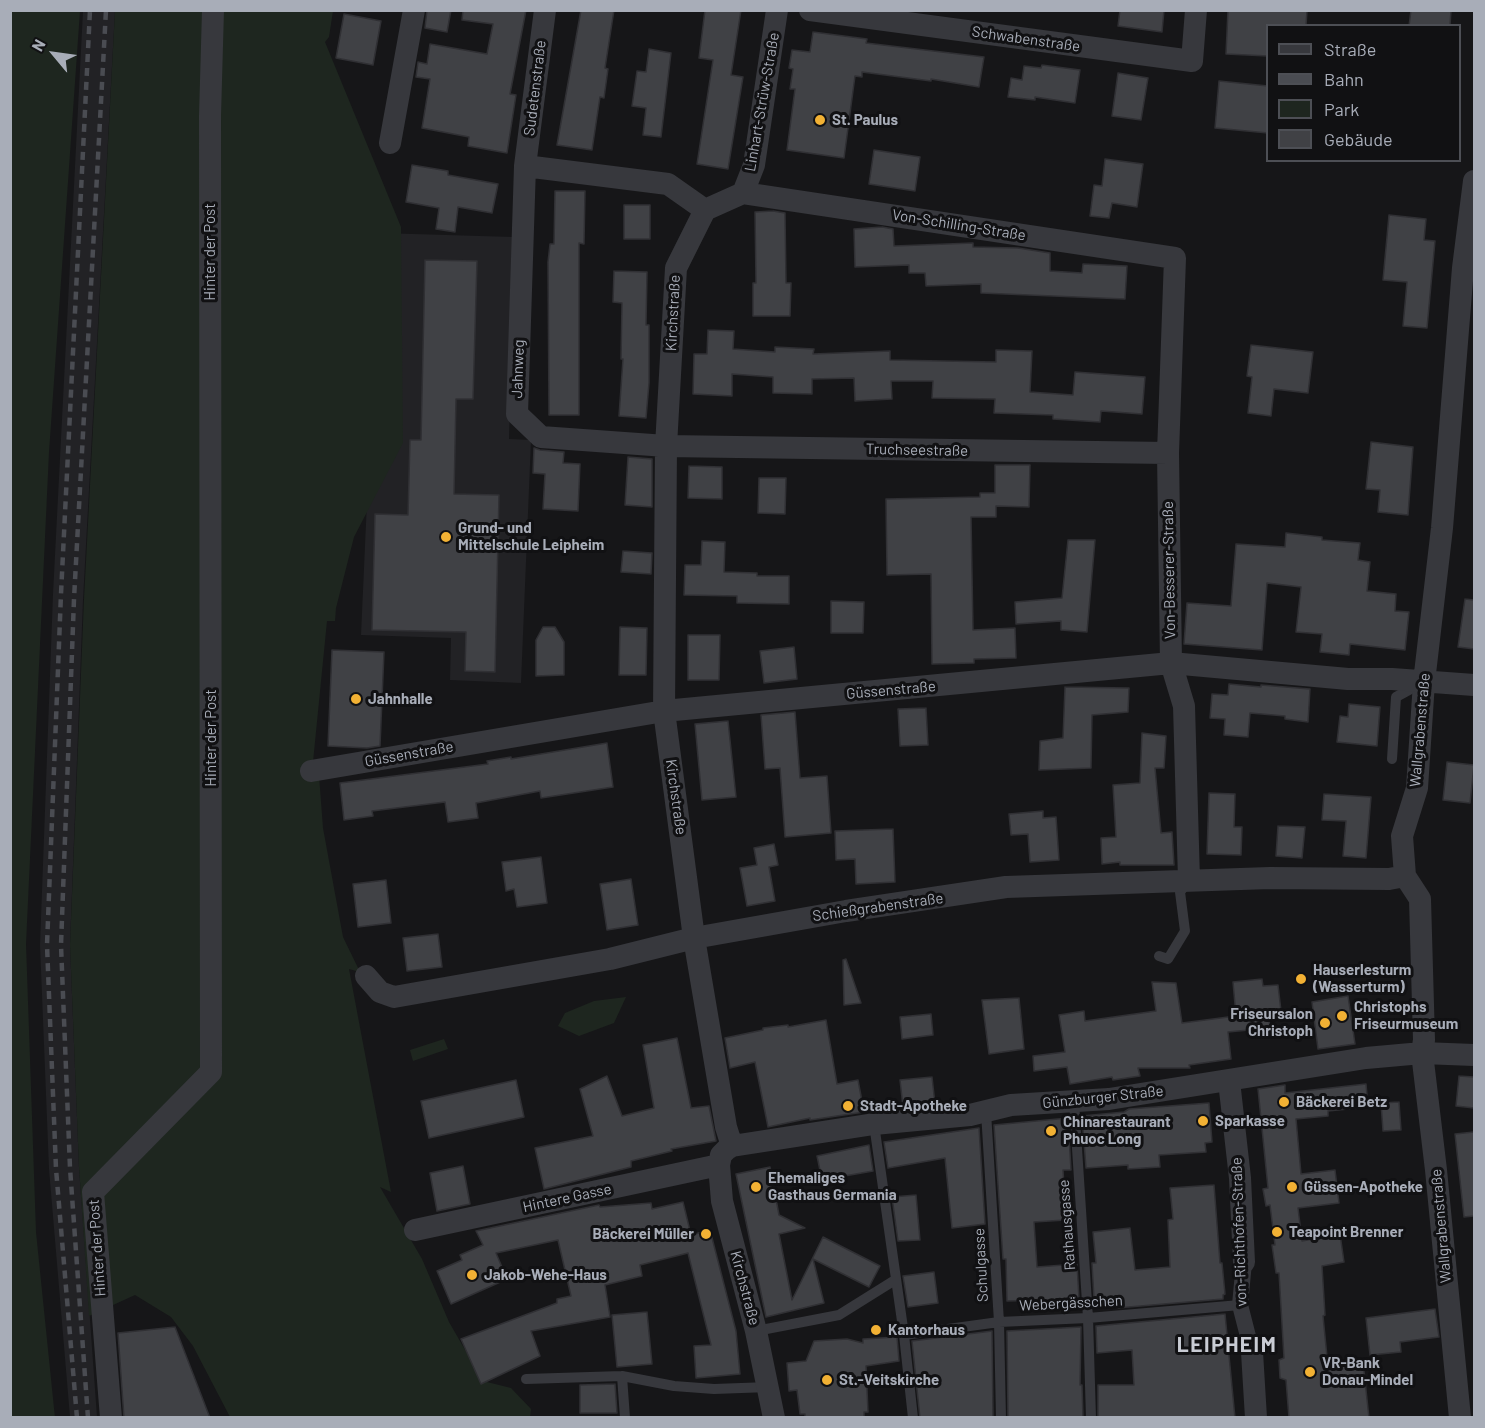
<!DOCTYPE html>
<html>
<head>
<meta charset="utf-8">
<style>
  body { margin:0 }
  #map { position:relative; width:1485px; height:1428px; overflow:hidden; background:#161618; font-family:Barlow,sans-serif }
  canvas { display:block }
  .frame { position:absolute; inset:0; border:12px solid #a8adb8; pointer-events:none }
  .legend { position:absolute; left:1266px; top:24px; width:195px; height:138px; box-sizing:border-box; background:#111113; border:2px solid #4d4f55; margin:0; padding:8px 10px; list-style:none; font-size:18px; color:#a8adb8 }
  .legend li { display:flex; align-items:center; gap:12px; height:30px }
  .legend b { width:30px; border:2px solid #4d4f55 }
  .north { position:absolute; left:24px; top:24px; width:60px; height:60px; -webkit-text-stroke:4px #111113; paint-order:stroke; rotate:299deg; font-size:16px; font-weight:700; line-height:24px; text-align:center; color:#a8adb8 }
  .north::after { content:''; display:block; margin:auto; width:21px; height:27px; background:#a8adb8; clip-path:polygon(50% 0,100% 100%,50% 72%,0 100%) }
</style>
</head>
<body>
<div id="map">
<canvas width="1485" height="1428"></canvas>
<div class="frame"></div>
<ul class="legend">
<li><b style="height:8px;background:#37383d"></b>Straße</li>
<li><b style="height:8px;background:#4a4c52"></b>Bahn</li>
<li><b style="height:16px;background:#1e261f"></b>Park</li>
<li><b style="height:16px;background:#404145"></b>Gebäude</li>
</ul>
<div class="north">N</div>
</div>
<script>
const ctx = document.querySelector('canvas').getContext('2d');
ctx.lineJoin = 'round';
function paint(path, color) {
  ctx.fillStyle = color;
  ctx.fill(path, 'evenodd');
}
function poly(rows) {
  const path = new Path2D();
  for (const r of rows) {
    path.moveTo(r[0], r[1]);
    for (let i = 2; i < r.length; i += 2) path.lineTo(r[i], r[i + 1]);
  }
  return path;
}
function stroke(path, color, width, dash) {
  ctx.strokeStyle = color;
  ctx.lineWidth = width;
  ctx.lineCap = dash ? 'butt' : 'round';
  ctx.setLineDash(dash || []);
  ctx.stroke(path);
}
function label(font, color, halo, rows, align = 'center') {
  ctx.font = font + ' Barlow,sans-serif';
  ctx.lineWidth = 6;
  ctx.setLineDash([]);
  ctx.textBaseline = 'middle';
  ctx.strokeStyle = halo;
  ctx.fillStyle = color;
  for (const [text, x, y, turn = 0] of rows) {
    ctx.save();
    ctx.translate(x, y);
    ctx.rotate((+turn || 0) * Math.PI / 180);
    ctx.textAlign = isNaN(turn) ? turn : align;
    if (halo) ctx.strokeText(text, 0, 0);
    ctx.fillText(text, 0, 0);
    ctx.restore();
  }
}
paint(poly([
  [83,11,115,11,83,600,70,945,79,1167,97,1417,70,1417,49,1169,40,945,53,594],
  [379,233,514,237,509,439,531,440,521,683,450,680,451,638,361,635]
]), '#222225');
paint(poly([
  [10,11,80,11,49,452,26,944,36,1232,55,1418,10,1417],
  [115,11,333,11,329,37,325,42,401,227,403,443,354,537,336,608,335,621,327,621,313,762,318,762,323,828,343,937,360,972,349,969,391,1192,380,1187,422,1259,449,1322,483,1381,511,1388,531,1409,530,1417,230,1417,193,1346,171,1317,135,1295,89,1316,79,1167,70,945,84,599],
  [626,997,614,1023,579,1036,558,1026,565,1013,594,1001],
  [444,1039,448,1049,413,1061,410,1050]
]), '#1e261f');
const building = poly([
  [427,10,451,10,447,32,425,28,427,10],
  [463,10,526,10,510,94,516,95,507,153,468,146,469,137,422,128,430,79,416,77,418,62,427,64,430,44,487,54,493,24,462,20,463,10],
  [581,10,614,10,605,68,608,69,604,98,600,97,592,150,557,145,581,10],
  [705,10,741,10,731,75,743,77,728,169,697,164,713,60,699,58,705,10],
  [1120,10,1164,10,1162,32,1118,26,1120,10],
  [1228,10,1307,10,1306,26,1268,26,1268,56,1226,54,1228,10],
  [1411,10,1451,10,1450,26,1409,26,1411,10],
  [344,14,381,21,373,65,336,58,344,14],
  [813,32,867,39,866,43,984,57,979,87,931,79,931,81,862,72,862,77,855,76,844,158,787,150,795,89,790,89,793,69,789,68,792,50,810,52,813,32],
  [649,49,671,53,661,137,643,135,646,108,632,106,637,71,646,72,649,49],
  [1042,65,1080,70,1075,103,1035,97,1035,100,1008,97,1011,78,1022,80,1024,66,1041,68,1042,65],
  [1118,73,1148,78,1141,120,1112,116,1118,73],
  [1219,81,1268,86,1268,133,1215,128,1219,81],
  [874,150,920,157,915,191,869,184,874,150],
  [1105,159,1143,164,1137,207,1112,203,1109,218,1090,216,1094,185,1102,186,1105,159],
  [412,165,448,171,448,175,498,184,492,213,458,207,455,232,436,229,439,208,406,202,412,165],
  [555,191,585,191,584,244,579,243,579,415,549,415,548,262,550,244,554,244,555,191],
  [624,205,650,205,650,239,624,239,624,205],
  [773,211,785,213,786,283,791,283,790,316,753,316,753,283,756,283,755,212,773,211],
  [1389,215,1426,219,1424,240,1435,241,1427,328,1403,326,1407,282,1383,280,1389,215],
  [882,227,893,229,894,246,973,243,973,247,1018,248,1050,253,1050,271,1082,273,1083,264,1127,266,1125,299,981,293,981,284,926,286,925,273,909,273,909,265,855,267,854,229,882,227],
  [425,260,477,261,473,399,456,399,454,494,499,495,495,672,465,671,466,632,372,630,375,514,408,515,410,440,421,440,425,260],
  [614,271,647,272,646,325,649,325,649,383,646,418,619,416,623,359,621,359,622,303,613,302,614,271],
  [708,330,734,331,733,349,775,352,775,347,814,349,813,354,890,351,890,360,996,362,996,350,1032,351,1030,392,1073,395,1075,372,1145,377,1142,414,1101,411,1100,422,1053,419,1053,415,994,413,995,399,932,398,933,381,891,381,892,399,855,401,854,378,812,379,812,394,773,393,773,377,732,374,732,396,693,394,694,354,707,354,708,330],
  [1251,345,1313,352,1308,393,1274,389,1271,416,1248,413,1252,377,1247,376,1251,345],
  [1371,442,1413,447,1408,515,1378,512,1380,490,1366,489,1371,442],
  [534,448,540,450,564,452,563,463,580,464,578,511,543,509,545,474,533,473,534,448],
  [628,457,652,459,652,507,625,505,628,457],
  [995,465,1030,465,1029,507,996,506,996,517,971,517,973,630,1015,628,1016,658,974,659,974,663,932,664,931,574,887,575,886,499,980,497,980,493,995,493,995,465],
  [689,466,722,467,722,499,688,498,689,466],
  [759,478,786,478,785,514,758,513,759,478],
  [1286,533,1322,537,1322,540,1360,543,1358,560,1370,562,1367,591,1396,594,1395,611,1409,612,1405,650,1350,644,1349,655,1320,652,1322,634,1296,632,1301,587,1267,583,1262,650,1184,644,1187,603,1231,606,1236,544,1285,547,1286,533],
  [1068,540,1095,540,1087,632,1061,630,1061,621,1016,624,1015,602,1062,598,1068,540],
  [702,541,725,542,724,572,757,573,757,576,789,576,789,604,737,603,737,596,684,595,685,565,701,565,702,541],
  [623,551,652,553,651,574,621,572,623,551],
  [1465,599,1474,600,1474,649,1458,647,1465,599],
  [831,601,864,602,863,633,831,633,831,601],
  [543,627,555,627,564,642,564,675,536,676,536,640,543,627],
  [620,627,647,628,646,675,619,675,620,627],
  [688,635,720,635,719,680,688,680,688,635],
  [794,647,797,679,764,683,760,651,794,647],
  [332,650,384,652,380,746,367,748,328,746,332,650],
  [1229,684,1261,687,1261,685,1310,689,1308,722,1285,719,1285,716,1250,713,1248,737,1224,735,1225,719,1210,718,1212,694,1228,695,1229,684],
  [1065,687,1129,688,1128,712,1092,715,1091,768,1039,770,1040,741,1063,738,1065,687],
  [1349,704,1380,707,1377,746,1337,742,1340,716,1348,717,1349,704],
  [926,708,928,745,900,746,898,709,926,708],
  [795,712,800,778,827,776,831,833,785,837,780,768,765,769,761,715,795,712],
  [728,721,736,797,702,800,695,724,728,721],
  [1142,733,1166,736,1164,768,1155,768,1161,833,1172,832,1174,865,1120,865,1120,862,1102,864,1101,838,1116,837,1113,785,1140,783,1142,733],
  [607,743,613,787,541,798,540,791,476,803,478,818,448,822,445,802,372,811,373,816,344,820,340,783,488,764,487,761,511,757,511,759,607,743],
  [1447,762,1474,765,1470,803,1443,800,1447,762],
  [1209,793,1235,794,1234,827,1242,827,1241,855,1207,854,1209,793],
  [1324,794,1371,797,1366,858,1343,856,1346,821,1322,820,1324,794],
  [1043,811,1043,818,1056,817,1059,860,1030,862,1028,834,1011,835,1009,814,1043,811],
  [1278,826,1305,827,1302,858,1276,856,1278,826],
  [893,829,895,882,856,884,855,859,836,860,835,831,893,829],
  [774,844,778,865,769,867,775,901,747,906,740,868,757,865,754,848,774,844],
  [541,857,547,903,517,907,514,889,506,891,502,862,541,857],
  [631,879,638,925,607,930,600,884,631,879],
  [386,880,391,923,358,927,353,884,386,880],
  [438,934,442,967,407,971,403,938,438,934],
  [846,959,861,1003,844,1005,843,960,846,959],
  [1262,979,1263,986,1278,985,1281,1011,1268,1012,1270,1028,1228,1032,1231,1059,1189,1065,1190,1068,1138,1068,1140,1076,1113,1080,1112,1077,1070,1084,1067,1067,1034,1071,1033,1056,1065,1052,1059,1015,1084,1011,1085,1021,1156,1011,1152,982,1176,983,1182,1023,1236,1016,1233,982,1262,979],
  [1348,996,1355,1044,1318,1049,1312,1002,1348,996],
  [1019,998,1024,1049,989,1054,982,1000,1019,998],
  [931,1014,933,1035,902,1039,900,1017,931,1014],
  [826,1020,837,1084,858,1080,864,1112,810,1120,810,1118,768,1127,755,1062,730,1068,725,1038,763,1030,763,1028,788,1025,788,1027,826,1020],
  [677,1038,691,1108,709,1106,716,1141,671,1149,672,1151,631,1161,631,1167,544,1189,535,1148,593,1136,580,1089,607,1076,622,1116,654,1108,643,1045,677,1038],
  [1459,1076,1474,1077,1474,1108,1456,1106,1459,1076],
  [932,1077,935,1104,903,1107,900,1080,932,1077],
  [516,1080,524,1117,429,1138,421,1101,516,1080],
  [1366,1084,1368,1107,1328,1111,1328,1116,1296,1119,1301,1174,1335,1170,1339,1203,1298,1208,1302,1241,1340,1234,1344,1262,1322,1266,1325,1315,1323,1316,1328,1367,1363,1362,1369,1418,1289,1418,1286,1380,1280,1378,1279,1360,1284,1358,1279,1273,1276,1273,1272,1245,1275,1245,1270,1205,1266,1206,1263,1189,1268,1188,1258,1089,1285,1085,1285,1093,1366,1084],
  [1399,1102,1401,1130,1383,1131,1381,1103,1399,1102],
  [1209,1103,1212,1142,1205,1143,1206,1152,1159,1155,1160,1167,1128,1169,1128,1165,1086,1168,1082,1116,1124,1112,1129,1109,1209,1103],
  [1068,1118,1071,1170,1063,1170,1066,1220,1034,1222,1037,1267,1077,1264,1079,1299,1007,1301,1006,1259,1003,1259,994,1125,1068,1118],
  [979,1128,985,1224,952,1228,945,1158,888,1168,884,1142,979,1128],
  [1474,1132,1474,1216,1464,1217,1455,1134,1474,1132],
  [869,1145,873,1171,822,1180,817,1156,869,1145],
  [463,1166,470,1204,437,1211,430,1173,463,1166],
  [770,1167,779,1215,805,1228,779,1234,792,1300,823,1237,880,1266,869,1287,813,1259,824,1303,766,1317,736,1174,770,1167],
  [1214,1185,1220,1263,1222,1263,1225,1294,1223,1295,1223,1299,1117,1308,1116,1298,1094,1299,1092,1263,1096,1263,1093,1232,1130,1228,1135,1270,1170,1267,1168,1220,1173,1219,1170,1188,1214,1185],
  [916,1195,920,1240,898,1241,892,1197,916,1195],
  [683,1202,691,1235,710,1230,736,1331,740,1374,696,1378,694,1346,711,1345,688,1253,640,1265,642,1276,605,1285,610,1317,531,1331,540,1356,481,1384,461,1339,557,1303,557,1299,571,1296,558,1240,496,1253,507,1279,451,1304,437,1271,462,1260,460,1255,483,1245,476,1231,599,1205,600,1207,651,1203,652,1209,683,1202],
  [934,1272,938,1303,908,1307,903,1276,934,1272],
  [1435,1309,1439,1337,1400,1342,1401,1352,1370,1355,1366,1318,1435,1309],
  [647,1312,652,1364,617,1367,612,1315,647,1312],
  [1225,1314,1235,1418,1098,1418,1098,1385,1134,1385,1132,1350,1097,1353,1096,1326,1225,1314],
  [175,1327,210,1418,124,1418,118,1333,175,1327],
  [1081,1327,1080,1385,1082,1385,1083,1418,1008,1418,1007,1331,1081,1327],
  [992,1331,993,1418,920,1418,912,1341,992,1331],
  [897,1337,899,1361,866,1366,868,1412,864,1412,864,1418,805,1418,805,1414,800,1414,797,1390,789,1391,787,1363,806,1361,814,1341,847,1339,863,1343,863,1339,897,1337],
  [615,1384,617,1413,580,1413,580,1385,615,1384]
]);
paint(building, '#404145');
stroke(building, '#303034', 1.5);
stroke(poly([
  [1392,759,1396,697,1418,685],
  [1159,956,1168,959,1185,931,1180,892,1187,883],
  [1074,1102,1088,1318,1091,1418],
  [986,1112,999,1322,1001,1418],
  [874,1124,904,1335,913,1418],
  [756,1331,839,1315,895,1280],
  [904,1335,999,1322,1088,1318,1240,1305],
  [622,1376,625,1418],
  [526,1379,622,1376,674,1386,714,1389,769,1387]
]), '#37383d', 10);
stroke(poly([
  [1244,1262,1240,1305,1252,1352]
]), '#37383d', 16);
stroke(poly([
  [545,10,525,166,517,414,541,437,666,446,1168,453],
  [810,10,1192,61,1196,10],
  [390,143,414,10],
  [525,166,668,184,705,210],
  [743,193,1175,258,1168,453,1171,663,1184,706,1189,880],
  [743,193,754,165,777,10],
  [311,771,664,711,1171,663,1348,679,1392,679,1474,685],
  [366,976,380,992,394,997,610,959,694,938,846,911,1006,887,1270,878,1389,879,1405,876],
  [1229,1081,1240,1178,1244,1262],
  [732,1146,726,1127,694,938,664,711,666,446,676,268,705,210,743,193],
  [415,1230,719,1165],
  [1252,1352,1256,1418],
  [111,1418,93,1192,211,1072,210,116,213,10],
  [774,1418,756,1331,722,1201,719,1165,721,1155,727,1149,732,1146,874,1124,970,1115,1011,1105,1109,1099,1366,1058,1422,1053,1474,1055],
  [1460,1418,1436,1170,1422,1053,1424,1040,1420,899,1405,876,1402,836,1417,788,1424,682,1442,528,1463,268,1474,181]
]), '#37383d', 22);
stroke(poly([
  [77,1418,56,1169,47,945,61,594,90,10],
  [88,1418,70,1168,61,945,74,599,106,10]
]), '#4a4c52', 4.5, [8, 6]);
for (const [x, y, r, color] of [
  [820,120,6,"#f2b134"],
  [446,537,6,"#f2b134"],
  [356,699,6,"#f2b134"],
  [1301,979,6,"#f2b134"],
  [1342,1016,6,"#f2b134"],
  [1325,1023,6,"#f2b134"],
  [1284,1102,6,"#f2b134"],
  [848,1106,6,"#f2b134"],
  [1203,1121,6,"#f2b134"],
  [1051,1131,6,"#f2b134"],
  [756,1187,6,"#f2b134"],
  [1292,1187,6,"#f2b134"],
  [1277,1232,6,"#f2b134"],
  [706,1234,6,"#f2b134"],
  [472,1275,6,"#f2b134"],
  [876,1330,6,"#f2b134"],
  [1310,1372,6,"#f2b134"],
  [827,1380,6,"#f2b134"]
]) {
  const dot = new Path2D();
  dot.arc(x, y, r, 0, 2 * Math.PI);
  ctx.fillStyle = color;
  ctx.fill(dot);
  stroke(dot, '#111113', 2);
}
label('15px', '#a8adb8', '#111113', [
  ["Schwabenstraße",1026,39,8],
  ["Sudetenstraße",535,88,-83],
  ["Linhart-Strüw-Straße",762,102,-80],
  ["Von-Schilling-Straße",959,225,9],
  ["Hinter der Post",210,252,-90],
  ["Kirchstraße",673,313,-87],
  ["Jahnweg",518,369,-88],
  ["Truchseestraße",917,450,1],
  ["Von-Besserer-Straße",1169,570,-91],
  ["Güssenstraße",891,690,-5],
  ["Wallgrabenstraße",1420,730,-85],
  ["Hinter der Post",211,738,-90],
  ["Güssenstraße",409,754,-10],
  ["Kirchstraße",676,797,82],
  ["Schießgrabenstraße",878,907,-8],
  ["Günzburger Straße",1103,1097,-6],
  ["Hintere Gasse",567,1198,-12],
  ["Rathausgasse",1067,1225,-94],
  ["Wallgrabenstraße",1441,1226,-95],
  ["von-Richthofen-Straße",1239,1232,-92],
  ["Hinter der Post",97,1248,-94],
  ["Schulgasse",981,1265,-93],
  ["Kirchstraße",745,1288,75],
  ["Webergässchen",1071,1303,-3]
]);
label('bold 15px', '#a8adb8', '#111113', [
  ["St. Paulus",832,120],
  ["Grund- und",458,528],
  ["Mittelschule Leipheim",458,545],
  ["Jahnhalle",368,699],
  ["Hauserlesturm",1313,970],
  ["(Wasserturm)",1313,987],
  ["Christophs",1354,1007],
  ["Friseurmuseum",1354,1024],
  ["Friseursalon",1313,1014,"right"],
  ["Christoph",1313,1031,"right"],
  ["Bäckerei Betz",1296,1102],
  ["Stadt-Apotheke",860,1106],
  ["Sparkasse",1215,1121],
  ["Chinarestaurant",1063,1122],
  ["Phuoc Long",1063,1139],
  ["Ehemaliges",768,1178],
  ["Gasthaus Germania",768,1195],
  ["Güssen-Apotheke",1304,1187],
  ["Teapoint Brenner",1289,1232],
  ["Bäckerei Müller",694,1234,"right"],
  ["Jakob-Wehe-Haus",484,1275],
  ["Kantorhaus",888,1330],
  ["VR-Bank",1322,1363],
  ["Donau-Mindel",1322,1380],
  ["St.-Veitskirche",839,1380]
], 'left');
ctx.letterSpacing = '1.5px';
label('bold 21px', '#c9ccd4', '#111113', [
  ["LEIPHEIM",1227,1345]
]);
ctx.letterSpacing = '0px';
</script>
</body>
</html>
